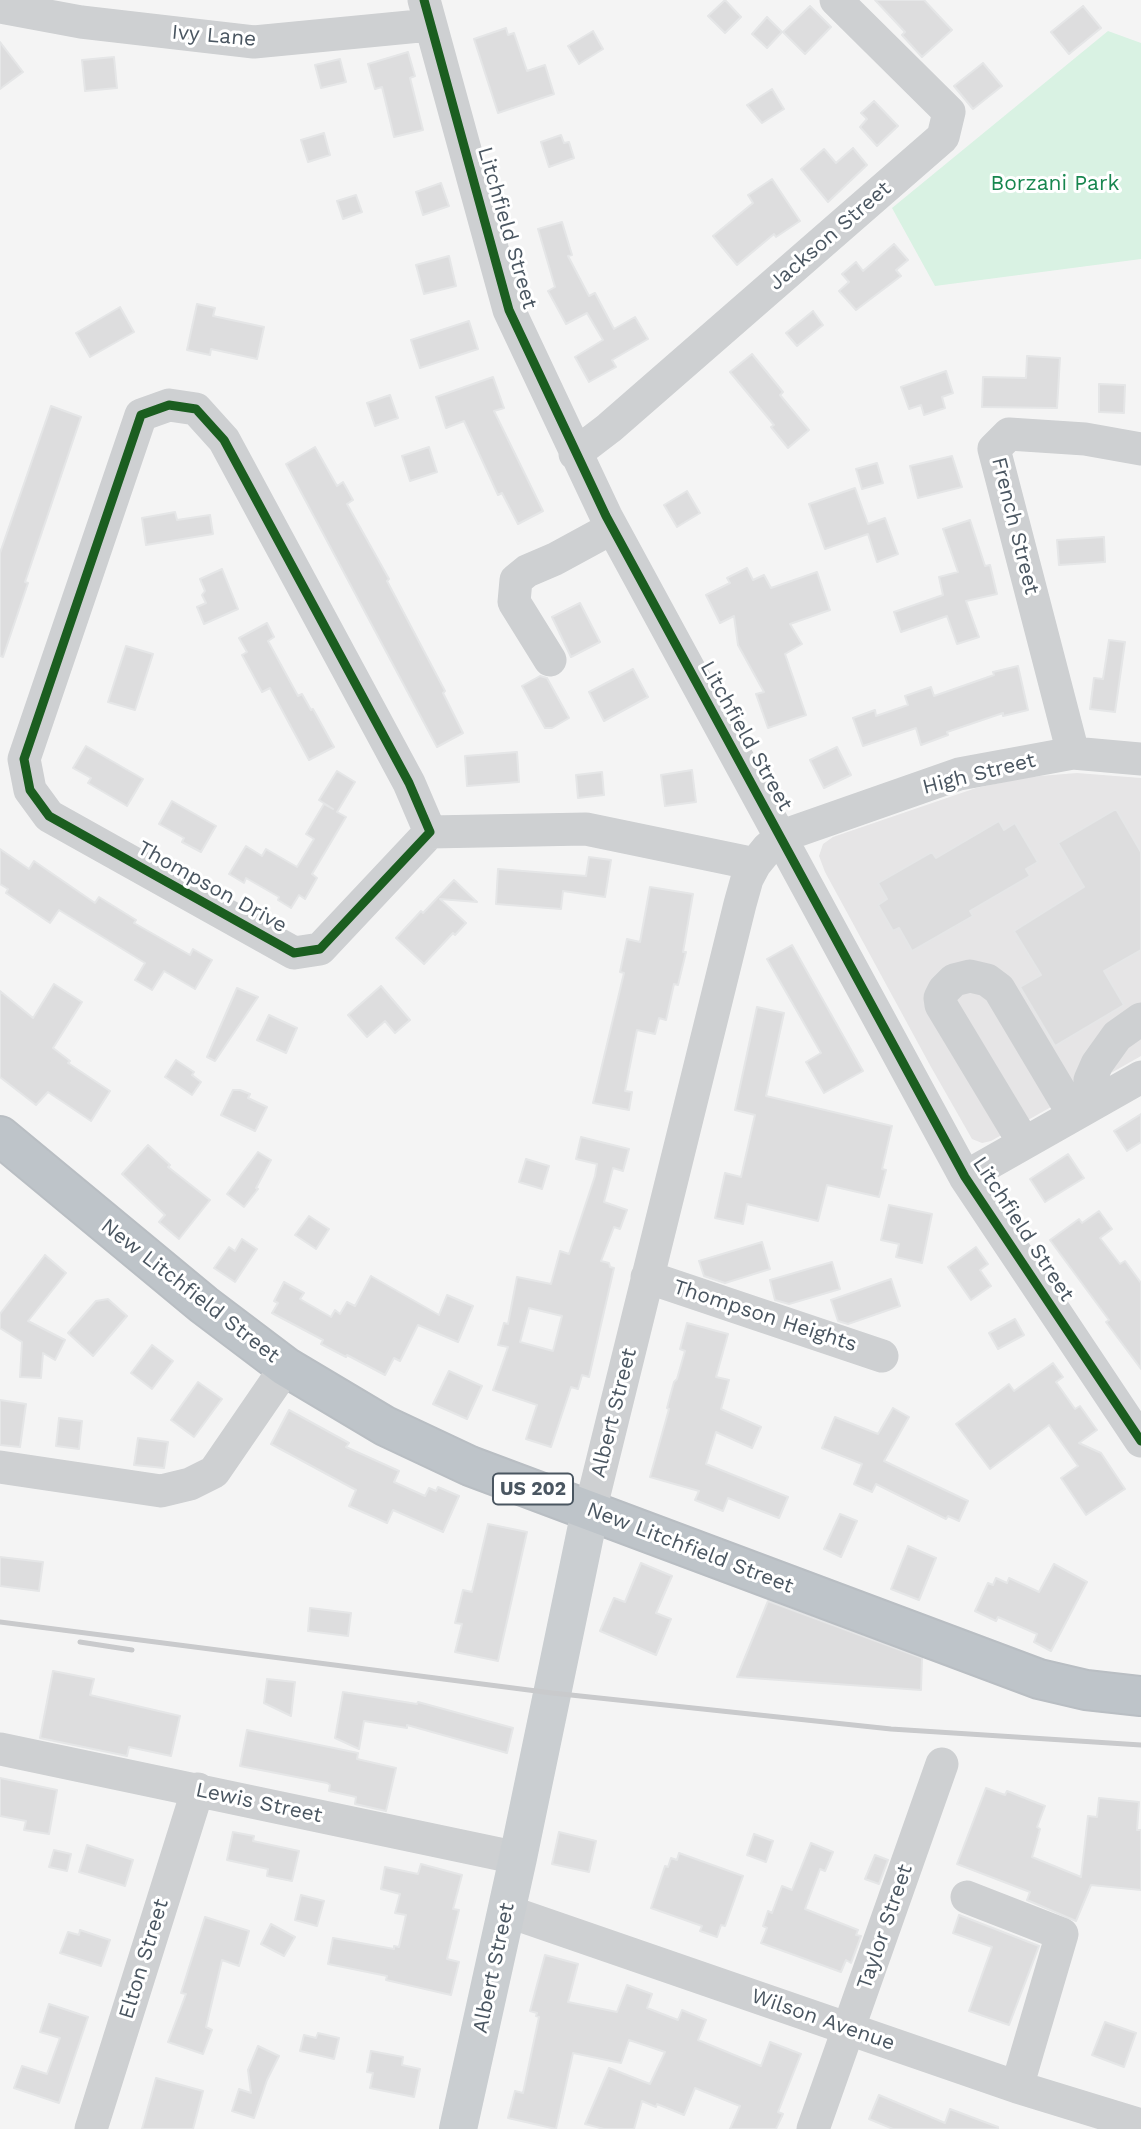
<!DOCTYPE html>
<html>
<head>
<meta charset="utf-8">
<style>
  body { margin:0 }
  canvas { display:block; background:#f4f4f4 }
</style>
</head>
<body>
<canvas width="1141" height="2129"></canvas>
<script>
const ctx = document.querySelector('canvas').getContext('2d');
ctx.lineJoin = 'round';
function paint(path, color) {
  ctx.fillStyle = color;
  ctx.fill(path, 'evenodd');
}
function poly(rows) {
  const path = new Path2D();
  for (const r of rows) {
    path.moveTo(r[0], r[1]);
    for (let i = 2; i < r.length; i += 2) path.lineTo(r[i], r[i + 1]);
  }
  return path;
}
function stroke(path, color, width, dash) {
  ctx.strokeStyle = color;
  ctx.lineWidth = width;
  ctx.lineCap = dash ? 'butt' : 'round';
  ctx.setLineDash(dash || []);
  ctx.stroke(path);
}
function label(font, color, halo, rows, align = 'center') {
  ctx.font = font + ' "Work Sans",sans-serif';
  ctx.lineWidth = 6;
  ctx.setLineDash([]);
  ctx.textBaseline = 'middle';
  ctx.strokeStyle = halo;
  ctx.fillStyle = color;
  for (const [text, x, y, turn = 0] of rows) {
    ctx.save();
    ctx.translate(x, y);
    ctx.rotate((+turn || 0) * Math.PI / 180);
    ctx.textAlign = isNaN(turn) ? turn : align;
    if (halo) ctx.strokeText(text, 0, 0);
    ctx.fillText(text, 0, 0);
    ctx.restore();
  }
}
paint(poly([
  [1077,773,1141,778,1141,1056,991,1141,982,1143,972,1139,931,1067,825,872,819,856,823,844,833,837,976,788,1028,777]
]), '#e6e5e6');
paint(poly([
  [1108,31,1141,43,1141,259,935,286,892,208]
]), '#d9f2e3');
const building = poly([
  [725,0,741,17,725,33,708,16,725,0],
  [875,0,924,0,952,30,922,57,902,35,905,32,875,0],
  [810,6,831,27,805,54,783,32,810,6],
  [1083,6,1101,28,1069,54,1051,32,1083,6],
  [767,17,782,32,767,48,752,34,767,17],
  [506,28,508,35,514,33,527,71,545,65,554,94,498,113,474,39,506,28],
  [593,31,603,49,579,64,568,46,593,31],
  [0,42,23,72,0,89,0,42],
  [408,52,415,76,410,78,423,130,394,137,382,87,375,89,368,64,408,52],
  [114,57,117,88,85,91,82,60,114,57],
  [340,59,346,82,321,88,315,65,340,59],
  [983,63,1002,86,973,109,954,86,983,63],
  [772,89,784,109,762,123,747,105,772,89],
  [874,101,898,126,877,146,860,127,867,119,861,113,874,101],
  [324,133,330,155,308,162,301,140,324,133],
  [561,135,564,143,569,142,574,158,549,167,541,142,561,135],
  [853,148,867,165,828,202,801,169,824,149,836,163,853,148],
  [772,179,800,221,776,237,774,234,737,265,713,236,753,203,748,195,772,179],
  [441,183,449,206,423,215,416,192,441,183],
  [356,195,362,212,343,219,337,201,356,195],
  [562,222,572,255,568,256,589,296,595,293,614,329,635,317,648,339,612,360,616,367,589,382,575,357,603,340,587,313,566,324,548,291,555,287,538,229,562,222],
  [894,244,908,260,896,270,901,276,856,310,839,291,849,282,842,274,856,262,863,271,894,244],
  [449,256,456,286,424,294,416,265,449,256],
  [197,304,215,308,213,316,264,327,257,359,211,349,210,355,187,350,197,304],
  [120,307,134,332,90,357,76,333,120,307],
  [813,311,823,325,797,346,786,333,813,311],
  [469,321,478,349,420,368,411,340,469,321],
  [752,354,783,392,780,395,809,430,788,448,771,427,774,425,730,372,752,354],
  [1027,356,1060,358,1057,408,982,407,983,377,1026,378,1027,356],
  [946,371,953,393,942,397,945,408,924,415,921,405,909,409,901,387,946,371],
  [493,377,504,408,494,411,543,511,518,524,502,493,498,495,464,421,446,428,436,397,493,377],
  [1099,384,1125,385,1124,413,1099,412,1099,384],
  [390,395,398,418,375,426,367,403,390,395],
  [51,406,81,417,25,582,28,583,3,657,0,656,0,553,51,406],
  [315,447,337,486,343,482,353,500,347,504,389,579,387,581,445,691,443,693,463,733,437,747,286,464,315,447],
  [429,447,437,472,410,481,402,456,429,447],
  [952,456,962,487,918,498,910,466,952,456],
  [877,463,883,483,862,489,856,469,877,463],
  [855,488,868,524,885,518,898,554,877,562,868,534,825,549,809,504,855,488],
  [687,491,700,513,677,527,664,505,687,491],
  [175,512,177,520,210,515,213,534,146,545,142,518,175,512],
  [970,520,985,566,990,565,997,594,966,601,979,637,957,644,947,616,901,632,894,612,943,595,939,577,958,572,943,529,970,520],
  [1104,537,1105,562,1059,565,1057,540,1104,537],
  [747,568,753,580,764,575,771,588,817,572,830,610,790,624,802,644,785,654,806,715,768,728,756,694,764,692,738,645,734,616,720,623,706,595,730,583,727,578,747,568],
  [222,569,238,609,204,624,197,607,206,603,202,595,205,591,200,579,222,569],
  [580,603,600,642,571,657,552,617,580,603],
  [267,623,274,637,268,641,298,696,302,694,311,710,313,709,334,747,309,760,270,688,262,692,242,655,247,652,239,638,267,623],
  [1109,640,1125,642,1115,712,1090,709,1094,678,1103,679,1109,640],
  [126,646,153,654,135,710,108,702,126,646],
  [1018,666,1028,710,1003,716,1003,713,947,732,948,735,921,745,916,728,863,746,853,718,875,710,876,716,908,705,905,696,931,687,934,696,994,675,993,672,1018,666],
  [633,669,648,697,604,721,589,692,633,669],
  [540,676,547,678,569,718,552,728,545,728,522,686,540,676],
  [86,746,143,779,127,806,88,783,91,778,73,768,86,746],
  [837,747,851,775,824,788,810,760,837,747],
  [517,752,519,782,467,786,465,756,517,752],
  [692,770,696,802,665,806,661,775,692,770],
  [337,771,355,782,337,812,346,817,312,874,317,878,305,899,299,895,291,908,278,900,279,897,246,878,244,883,229,874,246,846,262,856,266,849,297,867,314,839,306,834,324,804,333,809,319,800,337,771],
  [602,772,604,795,578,798,576,775,602,772],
  [172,801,216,826,201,852,182,842,184,838,159,824,172,801],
  [1116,809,1141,852,1141,950,1104,971,1124,1005,1055,1046,1020,987,1041,975,1014,931,1084,887,1058,843,1116,809],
  [999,821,1004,830,1015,823,1038,862,1026,869,1030,876,970,911,973,916,912,951,899,928,893,931,878,905,887,899,878,883,932,852,936,858,999,821],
  [0,849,29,869,34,861,95,903,99,897,136,920,134,923,190,955,193,949,212,960,195,989,164,971,152,990,135,980,145,963,59,910,50,923,6,893,8,889,0,884,0,849],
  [589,857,611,860,605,897,563,891,561,909,496,904,498,869,586,876,589,857],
  [454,880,477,902,440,899,466,923,455,935,453,933,424,964,396,938,421,911,423,913,454,880],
  [650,887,693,894,683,952,686,952,678,985,674,984,666,1020,659,1018,655,1034,637,1030,625,1091,632,1092,629,1110,593,1103,624,973,620,972,627,939,640,942,650,887],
  [792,945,863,1071,824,1093,806,1062,821,1053,767,959,792,945],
  [54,984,82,1002,53,1048,70,1061,68,1063,110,1091,91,1121,48,1092,36,1105,0,1077,0,991,33,1018,54,984],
  [381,986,410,1020,395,1033,385,1021,367,1037,348,1015,381,986],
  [237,988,258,997,215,1061,207,1057,237,988],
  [757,1007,784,1013,766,1096,892,1126,882,1169,886,1170,879,1197,827,1185,818,1221,747,1204,743,1224,715,1218,725,1173,741,1177,755,1115,735,1110,757,1007],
  [269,1015,297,1028,286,1053,257,1040,269,1015],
  [176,1060,194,1072,192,1075,201,1082,192,1095,165,1077,176,1060],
  [233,1090,240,1090,250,1094,248,1098,267,1107,255,1131,221,1115,233,1090],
  [1141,1114,1141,1142,1127,1151,1114,1131,1141,1114],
  [581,1137,629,1149,623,1171,613,1168,604,1202,627,1210,620,1229,614,1227,601,1261,609,1263,610,1267,614,1268,589,1377,582,1375,578,1389,571,1387,551,1447,526,1439,537,1405,493,1390,508,1347,498,1345,504,1323,508,1324,517,1277,551,1284,560,1251,569,1254,595,1176,597,1164,576,1159,581,1137],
  [529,1308,562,1316,553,1351,520,1342,529,1308],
  [148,1145,170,1165,168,1167,210,1200,179,1239,159,1222,165,1215,122,1174,148,1145],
  [258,1152,271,1160,256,1188,258,1189,244,1207,227,1194,258,1152],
  [1068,1154,1084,1178,1045,1202,1030,1179,1068,1154],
  [526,1159,549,1166,542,1189,519,1182,526,1159],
  [889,1205,932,1214,922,1263,896,1257,899,1244,881,1240,889,1205],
  [1099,1211,1112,1229,1100,1238,1120,1264,1125,1261,1141,1283,1141,1369,1106,1322,1109,1320,1050,1240,1079,1219,1082,1223,1099,1211],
  [309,1216,329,1229,316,1249,295,1235,309,1216],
  [242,1239,257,1249,235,1282,214,1268,229,1247,235,1251,242,1239],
  [762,1242,770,1269,725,1283,704,1276,699,1261,762,1242],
  [976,1247,988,1264,980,1270,991,1286,971,1300,948,1267,976,1247],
  [45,1255,66,1273,28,1321,65,1340,55,1360,43,1353,41,1378,20,1377,22,1342,0,1328,0,1314,45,1255],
  [832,1262,840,1289,789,1304,775,1300,770,1280,832,1262],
  [371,1276,439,1315,447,1295,473,1306,458,1342,418,1325,400,1361,394,1358,385,1375,347,1355,346,1357,321,1344,323,1340,272,1313,278,1303,274,1301,284,1282,304,1293,300,1299,331,1317,335,1310,340,1314,347,1302,355,1306,371,1276],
  [891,1279,900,1306,848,1324,838,1321,831,1300,891,1279],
  [108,1299,127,1316,93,1356,68,1333,96,1301,108,1299],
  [1015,1319,1024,1335,998,1349,989,1333,1015,1319],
  [687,1323,728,1334,716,1377,729,1380,721,1409,761,1427,752,1448,716,1432,706,1464,788,1497,779,1518,728,1498,723,1511,695,1500,699,1491,650,1477,669,1409,667,1408,674,1382,677,1379,685,1351,680,1349,687,1323],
  [152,1345,173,1361,152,1389,131,1373,152,1345],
  [1053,1363,1063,1377,1056,1382,1075,1409,1080,1406,1097,1430,1079,1443,1101,1453,1125,1489,1086,1515,1061,1478,1078,1466,1049,1425,990,1469,956,1424,1009,1384,1014,1391,1053,1363],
  [449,1371,482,1386,467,1419,433,1404,449,1371],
  [198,1382,222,1399,194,1437,171,1420,198,1382],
  [0,1400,26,1404,20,1447,0,1445,0,1400],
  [893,1408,909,1417,884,1461,968,1501,959,1521,948,1516,946,1519,876,1484,872,1492,854,1484,862,1464,822,1448,835,1417,878,1434,893,1408],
  [289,1410,349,1443,346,1447,399,1471,394,1482,425,1496,429,1488,436,1491,438,1487,459,1496,443,1532,393,1510,387,1523,349,1506,356,1490,271,1444,289,1410],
  [59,1418,82,1421,79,1449,56,1446,59,1418],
  [138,1438,168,1442,164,1468,134,1465,138,1438],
  [840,1514,857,1521,841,1557,824,1549,840,1514],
  [488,1524,527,1532,498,1661,455,1652,462,1624,455,1623,463,1590,472,1592,488,1524],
  [908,1546,936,1558,919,1600,891,1589,908,1546],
  [0,1557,43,1562,39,1591,0,1586,0,1557],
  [641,1563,672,1576,656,1613,671,1619,656,1655,600,1631,614,1598,625,1602,641,1563],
  [1054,1564,1087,1582,1051,1651,1034,1642,1037,1634,998,1617,996,1621,975,1611,988,1583,993,1585,996,1578,1007,1583,1009,1578,1039,1592,1054,1564],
  [768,1601,922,1658,921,1690,737,1677,768,1601],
  [310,1608,351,1613,348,1636,308,1631,310,1608],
  [53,1671,94,1679,90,1695,180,1716,171,1756,129,1747,127,1756,40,1738,53,1671],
  [267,1679,295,1682,291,1716,264,1703,267,1679],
  [343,1692,417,1704,418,1702,513,1728,507,1753,407,1725,407,1728,364,1721,359,1749,335,1738,343,1692],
  [247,1730,358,1753,357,1759,396,1768,386,1811,355,1804,356,1797,329,1791,330,1785,327,1783,240,1766,247,1730],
  [0,1778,57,1790,49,1834,24,1830,26,1821,0,1816,0,1778],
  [986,1788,1005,1795,1007,1791,1045,1806,1037,1827,1040,1829,1032,1857,1081,1877,1088,1816,1097,1817,1099,1798,1139,1802,1137,1830,1141,1830,1141,1890,1091,1885,1076,1921,1027,1900,1030,1892,957,1864,986,1788],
  [233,1832,254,1836,253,1841,299,1851,292,1881,267,1876,268,1869,227,1860,233,1832],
  [559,1832,596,1841,589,1872,552,1864,559,1832],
  [754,1834,773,1841,766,1862,747,1855,754,1834],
  [811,1843,833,1852,825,1871,820,1869,805,1909,858,1930,856,1935,861,1936,851,1963,846,1960,841,1972,761,1943,767,1928,763,1926,768,1911,772,1913,782,1886,792,1890,811,1843],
  [87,1845,133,1860,125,1886,79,1872,87,1845],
  [54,1850,71,1854,67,1871,49,1867,54,1850],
  [679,1853,743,1876,725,1926,721,1925,717,1937,700,1931,702,1926,651,1908,665,1866,668,1867,671,1858,677,1860,679,1853],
  [875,1855,888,1860,879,1884,865,1879,875,1855],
  [421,1864,462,1875,453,1909,459,1910,447,1959,459,1962,451,1995,386,1980,387,1976,328,1964,333,1938,394,1949,394,1946,399,1947,406,1915,395,1913,400,1894,381,1889,385,1867,418,1874,421,1864],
  [301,1895,324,1901,317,1926,295,1920,301,1895],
  [959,1915,1039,1946,1009,2025,969,2011,992,1947,953,1933,959,1915],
  [205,1917,249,1931,239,1966,222,1960,206,2027,212,2030,203,2054,168,2042,186,1994,181,1993,205,1917],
  [271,1924,295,1937,284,1956,261,1944,271,1924],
  [80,1930,110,1940,101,1966,60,1953,68,1932,79,1935,80,1930],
  [545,1955,578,1964,568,2002,617,2012,627,1985,652,1994,647,2008,678,2020,682,2010,706,2020,698,2040,761,2066,770,2042,801,2054,778,2112,783,2114,776,2129,730,2129,740,2106,695,2088,684,2115,657,2104,656,2107,642,2101,634,2129,604,2129,585,2124,609,2068,650,2084,665,2052,629,2040,621,2063,573,2053,556,2129,508,2118,515,2091,523,2093,539,2017,536,2016,537,2013,530,2011,545,1955],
  [49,2004,88,2017,59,2103,14,2088,22,2066,47,2074,60,2038,40,2032,49,2004],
  [1105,2022,1136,2033,1124,2067,1092,2055,1105,2022],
  [318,2033,339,2038,334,2059,300,2051,304,2035,316,2038,318,2033],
  [258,2046,279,2056,267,2080,254,2118,232,2111,239,2089,251,2093,248,2070,258,2046],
  [371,2051,403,2057,402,2065,420,2069,414,2097,370,2088,373,2073,367,2072,371,2051],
  [156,2078,203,2091,193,2129,142,2129,156,2078],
  [879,2095,945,2123,950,2109,998,2127,998,2129,893,2129,869,2119,879,2095]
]);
paint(building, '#ddddde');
stroke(building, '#e5e6e7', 2);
const highway = poly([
  [0,1136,204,1305,286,1367,385,1426,470,1466,1039,1679,1086,1690,1141,1696]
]);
stroke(highway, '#b9bec3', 42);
stroke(poly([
  [424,0,509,310,606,516,965,1177,1141,1441],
  [0,7,81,22,254,42,430,25],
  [169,405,196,409,224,440,409,783,430,832,320,949,294,953,49,816,30,790,24,759,141,415,169,405],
  [575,454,609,428,943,137,949,112,836,0],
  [550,660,514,602,516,580,527,571,555,559,612,528],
  [1073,753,994,449,1009,434,1085,439,1141,449],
  [430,832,586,829,755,864],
  [1099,1100,1090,1080,1097,1064,1117,1036,1141,1019],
  [1024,1143,941,1005,940,998,944,990,954,980,970,976,987,980,999,989,1074,1115],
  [965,1177,1141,1077],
  [647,1277,882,1356],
  [0,1467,161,1491,190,1484,214,1472,286,1367],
  [590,1511,740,904,747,879,755,864,768,848,782,836,959,774,1073,753,1141,759],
  [0,1749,518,1858],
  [967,1897,1062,1934,1017,2087],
  [507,1911,1017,2087,1141,2125],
  [91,2129,198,1789],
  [813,2129,942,1764]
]), '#ced0d2', 33);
stroke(poly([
  [458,2129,518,1858,590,1511]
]), '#caced1', 38);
stroke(highway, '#bec4c9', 38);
stroke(poly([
  [0,1622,552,1693,891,1729,1141,1745],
  [80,1642,132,1650]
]), '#c9cacc', 5);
stroke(poly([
  [424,0,509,310,606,516,965,1177,1141,1441],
  [169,405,196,409,224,440,409,783,430,832,320,949,294,953,49,816,30,790,24,759,141,415,169,405]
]), '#1b5e20', 9);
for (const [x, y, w] of [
  [533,1489,80]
]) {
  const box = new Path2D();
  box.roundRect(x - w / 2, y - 15.5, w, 31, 5);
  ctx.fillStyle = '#fff';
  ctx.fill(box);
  stroke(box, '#4a5661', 2);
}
label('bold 19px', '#4a5661', null, [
  ["US 202",533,1489]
]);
label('21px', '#4a5661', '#fff', [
  ["Ivy Lane",214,36,5],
  ["Litchfield Street",507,228,74],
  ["Jackson Street",830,236,-41],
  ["French Street",1015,526,76],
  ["Litchfield Street",746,736,61],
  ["High Street",979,774,-14],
  ["Thompson Drive",212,887,29],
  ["Litchfield Street",1023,1229,57],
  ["New Litchfield Street",190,1291,38],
  ["Thompson Heights",765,1316,18],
  ["Albert Street",614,1413,-76],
  ["New Litchfield Street",690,1548,21],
  ["Lewis Street",259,1803,12],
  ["Taylor Street",885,1927,-71],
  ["Elton Street",144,1959,-73],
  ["Albert Street",494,1968,-78],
  ["Wilson Avenue",823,2020,19]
]);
label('21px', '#17864f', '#fff', [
  ["Borzani Park",1055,184]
]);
</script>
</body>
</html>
